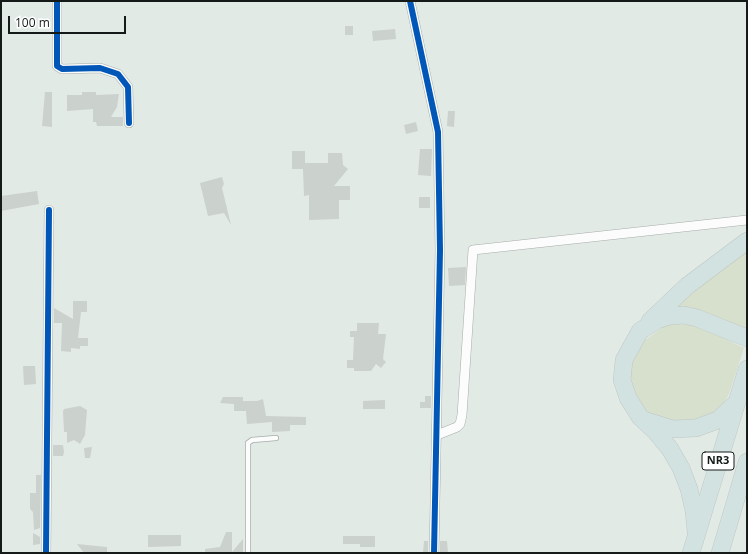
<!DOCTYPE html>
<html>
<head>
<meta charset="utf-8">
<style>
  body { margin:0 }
  #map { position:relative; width:748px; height:554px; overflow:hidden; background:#e2eae6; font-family:"Open Sans",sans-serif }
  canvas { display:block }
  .frame { position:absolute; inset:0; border:2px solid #141a18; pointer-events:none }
  .scale { position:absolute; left:8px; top:16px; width:118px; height:18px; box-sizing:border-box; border:2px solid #141a18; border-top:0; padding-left:5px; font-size:12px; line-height:14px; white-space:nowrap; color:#141a18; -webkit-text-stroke:3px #fff; paint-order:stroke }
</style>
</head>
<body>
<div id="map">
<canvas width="748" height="554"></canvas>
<div class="frame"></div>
<div class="scale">100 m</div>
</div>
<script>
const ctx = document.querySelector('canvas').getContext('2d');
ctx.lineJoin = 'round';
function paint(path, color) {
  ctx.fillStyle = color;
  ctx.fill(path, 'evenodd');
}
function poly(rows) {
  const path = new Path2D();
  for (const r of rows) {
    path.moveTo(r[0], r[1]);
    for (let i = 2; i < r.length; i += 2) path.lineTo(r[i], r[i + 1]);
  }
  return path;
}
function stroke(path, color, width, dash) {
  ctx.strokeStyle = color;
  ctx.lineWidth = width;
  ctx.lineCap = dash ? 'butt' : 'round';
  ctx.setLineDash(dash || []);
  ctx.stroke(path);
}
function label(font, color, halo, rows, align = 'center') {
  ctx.font = font + ' "Open Sans",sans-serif';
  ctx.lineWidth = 3;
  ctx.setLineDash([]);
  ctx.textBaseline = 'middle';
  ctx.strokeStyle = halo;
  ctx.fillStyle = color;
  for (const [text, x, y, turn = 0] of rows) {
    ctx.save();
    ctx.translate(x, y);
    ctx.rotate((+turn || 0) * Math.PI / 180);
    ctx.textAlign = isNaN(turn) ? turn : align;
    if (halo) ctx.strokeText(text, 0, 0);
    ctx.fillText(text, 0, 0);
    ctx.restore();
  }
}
paint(poly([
  [747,248,747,331,669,308],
  [677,324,692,325,707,330,744,348,729,394,721,409,697,424,661,423,644,410,630,382,629,369,640,344,664,326]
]), '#d7e0cd');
paint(poly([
  [345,26,353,26,353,35,345,35],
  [395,29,396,39,373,41,372,31],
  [45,92,52,92,52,127,42,126],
  [82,92,96,92,96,95,119,94,117,107,111,117,123,117,123,126,97,126,96,122,93,122,93,109,67,111,67,95,82,95],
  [448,111,455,111,454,127,447,126],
  [416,122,418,131,406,134,404,125],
  [420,149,432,149,431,176,418,175],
  [292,151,305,151,305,163,328,163,328,153,342,153,343,165,348,169,334,186,350,186,350,200,339,200,339,219,309,220,309,195,304,196,303,169,292,169],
  [222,177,224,184,222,188,231,225,224,213,208,216,200,183],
  [37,191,39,204,1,211,1,196],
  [419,197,430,197,430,208,419,208],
  [466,267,465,285,449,286,448,268],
  [73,301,87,301,87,312,81,312,78,338,88,338,88,346,80,346,80,349,71,348,71,352,61,351,62,323,54,323,54,308,73,319],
  [357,323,379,323,378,334,386,334,383,359,386,362,381,368,376,364,371,371,354,371,354,368,347,368,347,360,353,360,354,337,350,337,350,331,357,331],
  [23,366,35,366,36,384,24,385],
  [425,396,431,396,431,408,420,408,420,402,425,402],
  [223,397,243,397,243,401,257,401,263,399,266,416,306,417,306,425,290,425,290,431,272,432,272,422,247,424,246,411,234,411,234,404,220,403],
  [385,400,385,409,363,409,363,401],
  [80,406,87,410,85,435,80,444,74,440,67,443,67,432,64,432,63,411,64,409],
  [53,445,63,445,64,452,63,456,53,456],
  [92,447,90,458,85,458,84,448],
  [36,475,41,475,40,528,34,530,33,512,30,509,30,493,36,493],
  [226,532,232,532,232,552,243,539,243,553,205,553,205,549,220,547],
  [33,533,40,537,40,544,33,545],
  [148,535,181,535,181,546,148,547],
  [343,536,375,536,375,547,360,547,360,544,343,544],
  [424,541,428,541,428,553,423,553],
  [440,541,447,541,448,553,440,553],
  [77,544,107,547,107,553,84,553]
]), '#cbd1cd');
const lane = poly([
  [248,553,248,443,252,440,276,438]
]);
const street = poly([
  [57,1,57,66,62,69,100,68,118,74,128,87,129,123],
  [410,1,438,132,440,250,434,553],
  [437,435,457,427,460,424,462,415,473,250,747,220],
  [46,553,49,210]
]);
const highway = poly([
  [650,321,687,286,747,241],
  [647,421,673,429,696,428,718,420,735,404],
  [696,532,694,511,689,489,681,468,670,449,656,432,640,417,628,398,622,380,624,360,640,331,657,320,670,316,684,315,697,318,747,338],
  [691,553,747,369],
  [720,553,747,462]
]);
stroke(lane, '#a6aca9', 6);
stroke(street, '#a6aca9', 10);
stroke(highway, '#c1c6c4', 18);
stroke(lane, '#fbfcfb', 4.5);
stroke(street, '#fbfcfb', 9);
stroke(highway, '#d2e2e1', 17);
stroke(poly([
  [57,1,57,66,62,69,100,68,118,74,128,87,129,123],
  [410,1,438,132,440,250,434,553],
  [46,553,49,210]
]), '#0057b8', 6);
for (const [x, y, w] of [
  [718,461,32]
]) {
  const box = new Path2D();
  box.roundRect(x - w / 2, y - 9, w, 18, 3);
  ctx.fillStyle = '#fff';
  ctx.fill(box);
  stroke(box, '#141a18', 1);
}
label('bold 11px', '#141a18', null, [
  ["NR3",718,461]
]);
</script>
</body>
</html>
